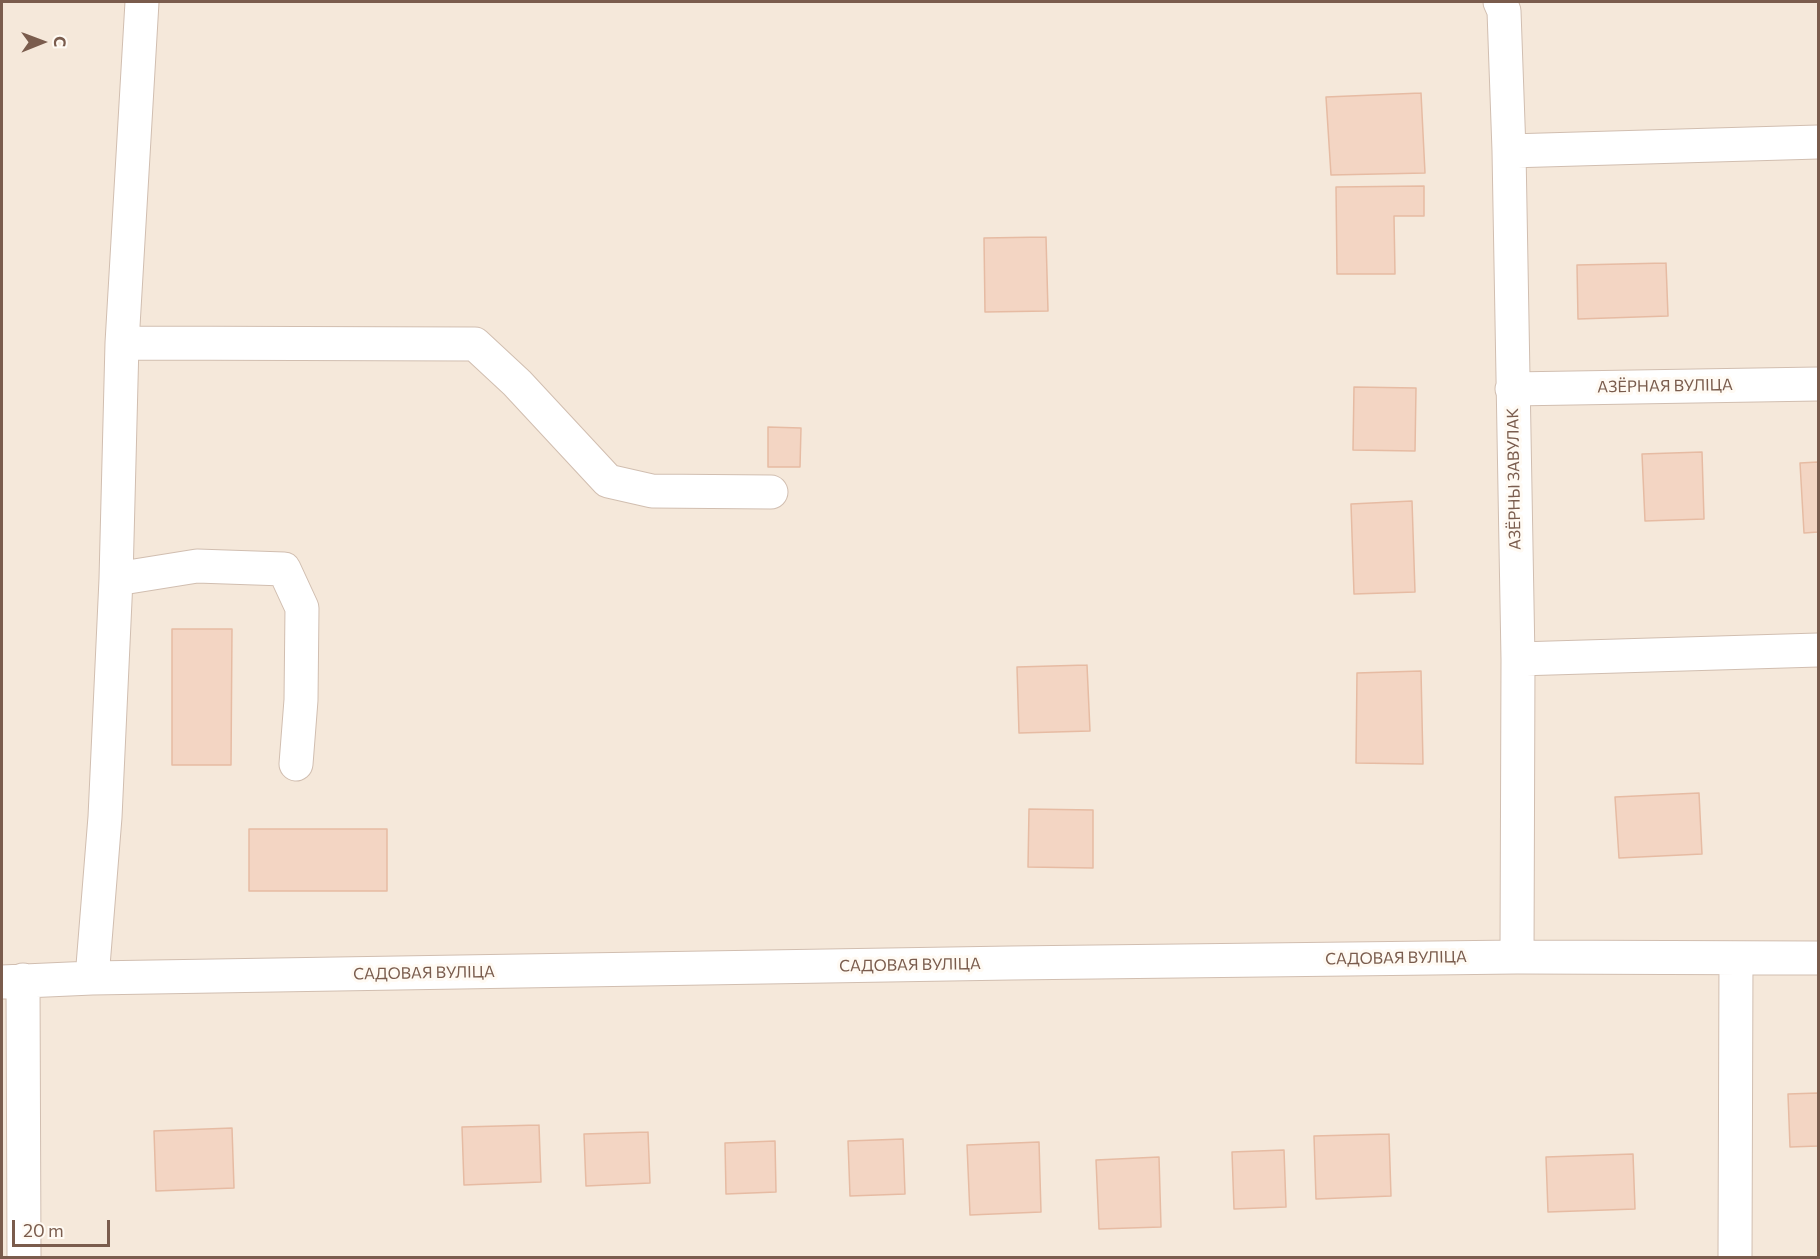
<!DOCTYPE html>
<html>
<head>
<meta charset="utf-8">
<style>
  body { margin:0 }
  #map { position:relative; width:1820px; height:1259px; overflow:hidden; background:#fdf6ec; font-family:Commissioner,sans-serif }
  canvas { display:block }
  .frame { position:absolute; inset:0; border:3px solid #7a5c4d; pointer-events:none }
  .north { position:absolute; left:12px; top:12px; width:60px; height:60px; -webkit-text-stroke:4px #fffaf3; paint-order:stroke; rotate:89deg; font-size:16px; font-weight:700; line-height:24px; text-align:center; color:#7a5c4d }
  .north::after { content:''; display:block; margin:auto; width:21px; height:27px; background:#7a5c4d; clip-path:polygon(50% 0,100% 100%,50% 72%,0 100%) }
  .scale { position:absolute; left:12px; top:1220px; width:98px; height:27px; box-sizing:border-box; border:3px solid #7a5c4d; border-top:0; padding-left:8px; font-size:18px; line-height:21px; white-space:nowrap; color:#7a5c4d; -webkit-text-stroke:4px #fffaf3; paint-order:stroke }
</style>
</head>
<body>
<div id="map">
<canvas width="1820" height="1259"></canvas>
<div class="frame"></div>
<div class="north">С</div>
<div class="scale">20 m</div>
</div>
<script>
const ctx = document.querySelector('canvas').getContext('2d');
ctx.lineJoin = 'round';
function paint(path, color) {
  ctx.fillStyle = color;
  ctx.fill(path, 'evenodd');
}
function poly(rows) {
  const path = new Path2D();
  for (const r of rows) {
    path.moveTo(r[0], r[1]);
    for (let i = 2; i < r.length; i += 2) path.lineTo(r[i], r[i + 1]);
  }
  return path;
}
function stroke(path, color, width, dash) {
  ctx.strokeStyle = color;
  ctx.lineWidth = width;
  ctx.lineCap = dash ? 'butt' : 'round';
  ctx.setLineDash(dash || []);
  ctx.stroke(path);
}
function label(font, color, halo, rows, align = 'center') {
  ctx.font = font + ' Commissioner,sans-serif';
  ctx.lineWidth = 6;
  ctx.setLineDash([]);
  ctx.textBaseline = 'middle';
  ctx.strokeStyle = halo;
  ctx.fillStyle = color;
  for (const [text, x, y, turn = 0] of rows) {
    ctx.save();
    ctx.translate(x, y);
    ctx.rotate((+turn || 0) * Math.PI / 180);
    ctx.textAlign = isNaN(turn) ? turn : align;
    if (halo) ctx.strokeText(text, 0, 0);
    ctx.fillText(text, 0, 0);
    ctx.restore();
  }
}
paint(poly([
  [2,2,1818,2,1818,1257,2,1257]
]), '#f5e8da');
const building = poly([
  [1421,93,1425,173,1331,175,1326,97,1421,93],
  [1424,186,1424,216,1394,216,1395,274,1337,274,1336,187,1424,186],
  [1046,237,1048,311,985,312,984,238,1046,237],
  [1666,263,1668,316,1578,319,1577,265,1666,263],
  [1354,387,1416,388,1415,451,1353,450,1354,387],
  [768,427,801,428,800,467,768,467,768,427],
  [1702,452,1704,519,1645,521,1642,454,1702,452],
  [1818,462,1818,532,1804,533,1800,463,1818,462],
  [1412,501,1415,592,1354,594,1351,504,1412,501],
  [172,629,232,629,231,765,172,765,172,629],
  [1087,665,1090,731,1019,733,1017,667,1087,665],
  [1421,671,1423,764,1356,763,1357,673,1421,671],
  [1699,793,1702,854,1619,858,1615,797,1699,793],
  [1029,809,1093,810,1093,868,1028,867,1029,809],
  [249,829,387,829,387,891,249,891,249,829],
  [1818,1093,1818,1146,1790,1147,1788,1094,1818,1093],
  [539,1125,541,1182,464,1185,462,1127,539,1125],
  [232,1128,234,1188,156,1191,154,1131,232,1128],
  [648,1132,650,1183,586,1186,584,1134,648,1132],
  [1389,1134,1391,1196,1316,1199,1314,1136,1389,1134],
  [903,1139,905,1194,850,1196,848,1141,903,1139],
  [775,1141,776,1192,726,1194,725,1143,775,1141],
  [1039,1142,1041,1212,970,1215,967,1145,1039,1142],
  [1284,1150,1286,1207,1234,1209,1232,1152,1284,1150],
  [1633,1154,1635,1209,1548,1212,1546,1157,1633,1154],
  [1159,1157,1161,1227,1099,1229,1096,1160,1159,1157]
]);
paint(building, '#f3d5c3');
stroke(building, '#e6bba3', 1.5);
const minor = poly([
  [1500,2,1504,11,1509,151,1518,659,1517,957],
  [1509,151,1818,142],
  [122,343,475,344,517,383,608,481,652,491,771,492],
  [1512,389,1818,384],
  [116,579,197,566,284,569,302,608,301,700,296,764],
  [1518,659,1818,650],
  [92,978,105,817,116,579,122,343,142,2],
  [23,980,24,1258],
  [2,982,92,978,1011,963,1517,957,1818,958],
  [1735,1258,1736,958]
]);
stroke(minor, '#d1beb0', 35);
stroke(minor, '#fff', 33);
label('16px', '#7a5c4d', '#fffaf3', [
  ["АЗЁРНАЯ ВУЛІЦА",1665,386,-1],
  ["АЗЁРНЫ ЗАВУЛАК",1514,479,-91],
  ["САДОВАЯ ВУЛІЦА",1396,958,-1],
  ["САДОВАЯ ВУЛІЦА",910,965,-1],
  ["САДОВАЯ ВУЛІЦА",424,973,-1]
]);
</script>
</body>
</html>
